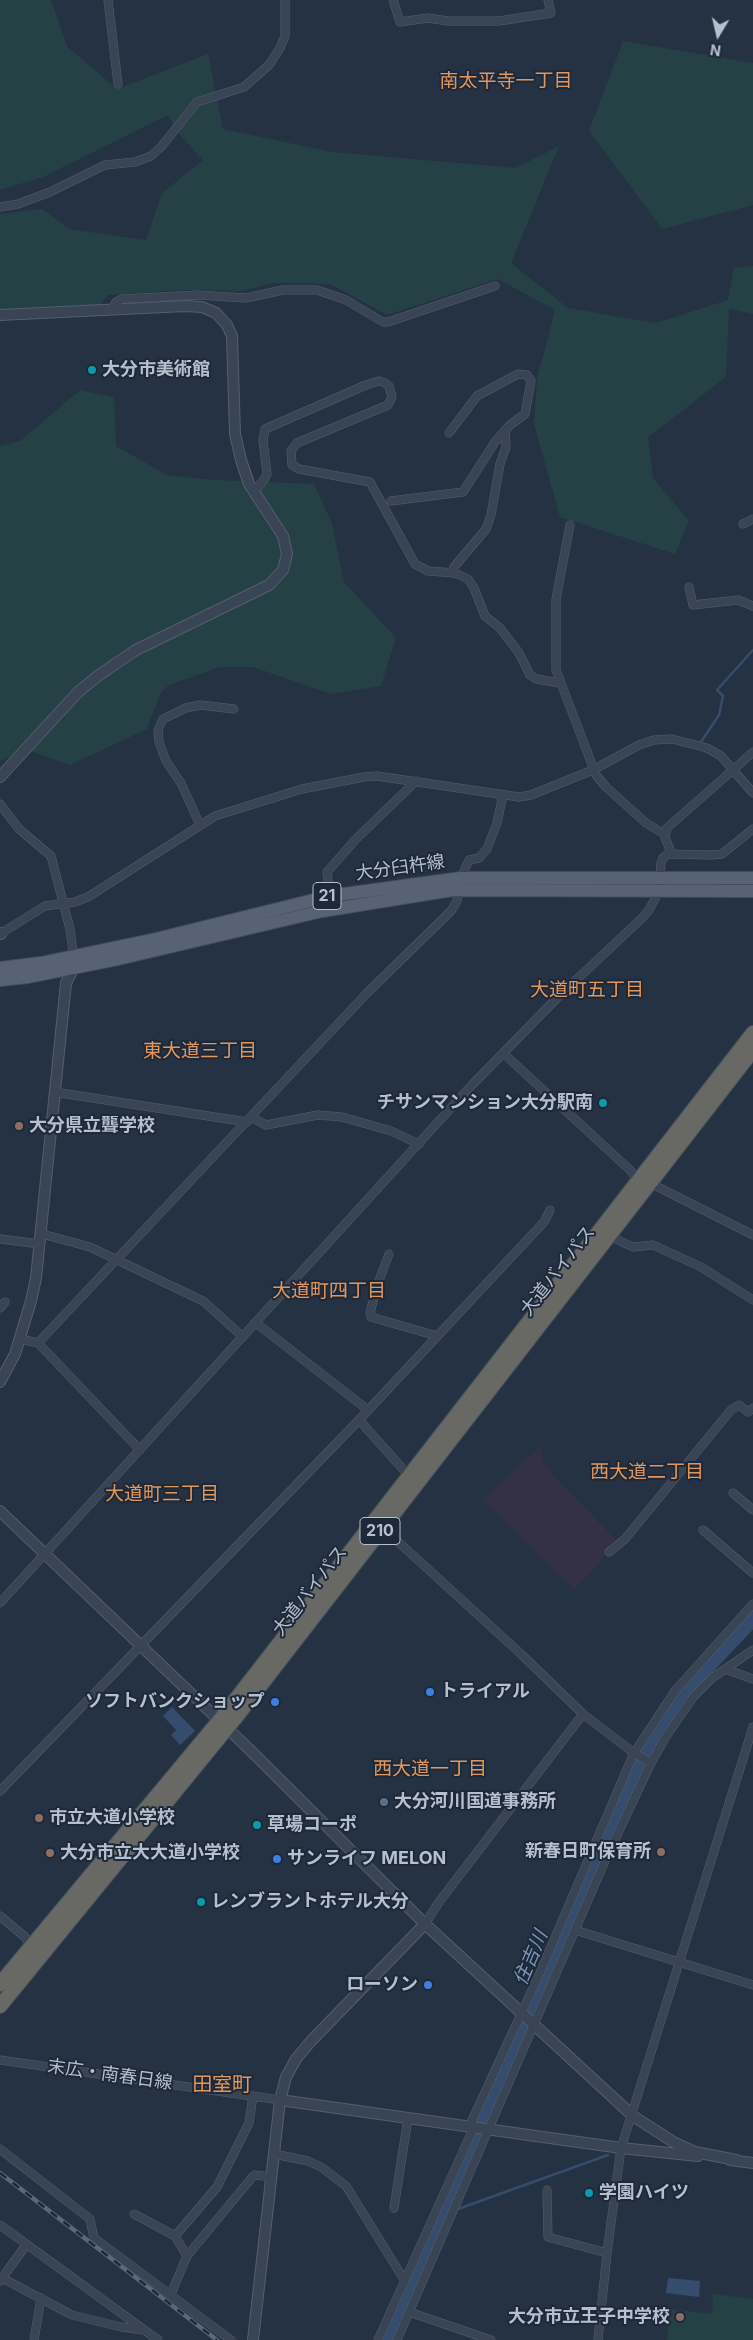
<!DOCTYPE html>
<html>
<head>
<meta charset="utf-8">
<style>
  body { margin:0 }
  #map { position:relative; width:753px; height:2340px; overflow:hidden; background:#243244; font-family:Inter,sans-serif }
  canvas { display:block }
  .north { position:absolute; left:693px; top:10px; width:50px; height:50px; -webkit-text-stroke:4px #1d2939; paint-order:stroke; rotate:189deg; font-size:14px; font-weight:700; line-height:20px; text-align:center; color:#b6bfcd }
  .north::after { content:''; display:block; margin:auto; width:18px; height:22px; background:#b6bfcd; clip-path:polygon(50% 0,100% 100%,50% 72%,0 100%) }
</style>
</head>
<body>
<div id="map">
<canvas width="753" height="2340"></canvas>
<div class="north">N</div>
</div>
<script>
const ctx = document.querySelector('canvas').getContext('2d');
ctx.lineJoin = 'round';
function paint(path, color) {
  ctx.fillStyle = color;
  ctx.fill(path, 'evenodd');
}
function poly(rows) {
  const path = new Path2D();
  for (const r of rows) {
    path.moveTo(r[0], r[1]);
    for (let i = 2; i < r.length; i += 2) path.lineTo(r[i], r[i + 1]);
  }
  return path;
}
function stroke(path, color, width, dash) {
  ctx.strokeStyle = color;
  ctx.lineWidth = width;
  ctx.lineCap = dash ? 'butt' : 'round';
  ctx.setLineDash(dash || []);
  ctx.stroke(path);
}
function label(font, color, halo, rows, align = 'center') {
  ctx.font = font + ' Inter,"Noto Sans JP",sans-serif';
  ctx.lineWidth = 4;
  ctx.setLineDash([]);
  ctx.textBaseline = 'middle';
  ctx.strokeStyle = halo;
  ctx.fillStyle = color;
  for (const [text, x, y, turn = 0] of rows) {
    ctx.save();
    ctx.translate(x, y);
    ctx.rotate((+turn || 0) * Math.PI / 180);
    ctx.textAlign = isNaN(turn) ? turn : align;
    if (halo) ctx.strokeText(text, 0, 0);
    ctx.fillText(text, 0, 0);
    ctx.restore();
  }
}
paint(poly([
  [539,1443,545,1466,615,1539,614,1543,604,1552,603,1560,574,1589,483,1499,536,1450]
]), '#343144');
paint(poly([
  [0,0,51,0,67,46,117,89,208,54,223,129,332,152,516,168,559,146,511,263,568,308,656,323,728,300,734,268,753,266,753,314,729,309,726,377,648,437,653,478,689,521,675,554,560,517,534,424,537,379,555,310,498,279,387,315,330,284,272,283,242,291,185,290,108,295,100,305,0,312,0,214,42,209,69,229,146,240,162,193,203,160,179,134,168,115,43,177,0,190],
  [623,41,753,63,753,205,662,229,589,131],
  [80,390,114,397,116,446,167,475,215,480,314,484,332,524,344,582,396,638,381,686,331,694,253,667,220,667,169,685,161,692,147,729,70,765,31,751,0,761,0,446,20,441],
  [713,2294,753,2299,753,2340,667,2340,670,2309,712,2314]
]), '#264145');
paint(poly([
  [172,1707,195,1731,180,1745,171,1735,176,1730,163,1716],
  [668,2278,700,2281,699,2297,666,2293]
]), '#364c6d');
stroke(poly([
  [701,742,719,715,723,696,717,690,753,650],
  [458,2209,608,2155],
  [443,2214,447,2213]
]), '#364c6d', 2.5);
stroke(poly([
  [389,2340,616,1811,665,1719,697,1677,753,1618]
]), '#364c6d', 16);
const minor = poly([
  [108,0,118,84],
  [393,0,400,22,428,18,448,21,499,21,551,13,548,0],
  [0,207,18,204,50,192,105,165,135,162,151,156,161,147,197,102,244,87,269,65,280,48,285,36,285,0],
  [112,309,116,302,122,299,197,295,246,298,283,290,317,290,346,300,383,322,388,322,495,286],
  [254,491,264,480,267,474,263,440,265,429,366,385,379,381,385,383,389,386,392,397,388,405,297,443,291,451,292,465,299,469,370,482,415,564,428,571,455,573,468,579,474,588,485,616,500,628,519,653,530,675,536,679,560,683],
  [391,501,463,492,495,442,510,425,525,414,531,381,527,375,518,374,477,396,449,433],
  [743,524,753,519],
  [570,525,556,599,556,670,596,775,606,787,646,823,664,834],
  [452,573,454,567,486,529,491,515,500,464,506,447,505,430],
  [689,587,693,605,738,600,753,606],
  [0,804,19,829,51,856,70,929,74,959],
  [200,825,181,783,166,761,159,742,158,730,163,719,186,708,200,705,234,709],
  [672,854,665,838,667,828,753,752],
  [330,896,327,872,356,839,416,781],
  [0,934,45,906,75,902,88,897,215,816,302,789,364,777,377,776,519,797,531,795,593,770,639,745,654,740,672,739,707,748,721,756,753,793],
  [503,1053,630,1170,639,1182,650,1183,753,1235],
  [54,1092,247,1122],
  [251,1117,266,1125,318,1115,342,1117,391,1131,419,1144],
  [42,1234,90,1247,203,1301,243,1337],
  [609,1236,633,1247,653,1245,701,1267,753,1300],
  [0,1239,40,1244],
  [389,1254,377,1286,370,1313,371,1317,437,1336],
  [0,1308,5,1302],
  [256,1323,368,1410],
  [20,1339,38,1343,368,992,451,911,457,901,461,878,469,860,479,858,487,849,497,823,503,795],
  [38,1343,140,1450],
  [359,1420,410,1477],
  [733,1493,753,1510],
  [383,1528,521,1654,583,1714,634,1753,651,1763],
  [703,1530,753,1573],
  [609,1552,625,1539,731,1410,739,1405,748,1412,753,1408],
  [0,1603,470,1087,557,998,642,918,649,910,659,891,661,863,663,858,668,854,711,855,722,854,753,829],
  [725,1669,753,1679],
  [0,1791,359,1420,544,1222,550,1210],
  [0,1916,25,1937,30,1948],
  [425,1924,439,1902,583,1714],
  [575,1930,753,1985],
  [0,2060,280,2100],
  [469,2127,539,1975,634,1753,675,1691,753,1604],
  [0,2149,90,2219,94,2238,231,2340],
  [274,2154,308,2161,321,2167,346,2186,405,2281],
  [547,2190,548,2237,607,2253],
  [394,2208,408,2118],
  [134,2214,175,2236,217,2187,249,2123,253,2096],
  [0,2225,158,2340],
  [175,2236,187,2256],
  [0,2277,72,2315,121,2327,144,2330],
  [0,2281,26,2245],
  [171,2294,187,2256,254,2175,272,2177],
  [409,2312,491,2340],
  [34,2340,41,2298],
  [378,2340,474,2127],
  [397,2340,608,1854,651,1763,665,1738,694,1696,712,1678,753,1650],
  [598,2340,607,2253,621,2148,753,1727]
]);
const tertiary = poly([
  [0,315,185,306,202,307,216,313,227,325,232,336,235,434,241,460,249,484,283,536,287,554,283,570,269,585,136,650,99,675,78,692,0,777],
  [0,933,1,934],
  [0,1382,15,1354,31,1301,36,1278,66,983,73,969],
  [0,1511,249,1749,425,1924,633,2116,675,2143,695,2152,736,2160],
  [280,2100,621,2148,698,2156],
  [730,2160,753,2163],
  [253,2340,280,2100,286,2077,296,2059,311,2041,425,1924]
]);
const primary = poly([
  [0,968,41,963,156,939,330,896,461,878,753,878],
  [0,980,28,977,118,959,322,911,452,890,753,891]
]);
const trunk = poly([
  [0,1984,219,1721,753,1033],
  [0,2006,236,1717,753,1050]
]);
stroke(minor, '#545f6e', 9);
stroke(tertiary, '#545f6e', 12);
stroke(primary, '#424d5d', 14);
stroke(trunk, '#434f5e', 16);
stroke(minor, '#394454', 8);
stroke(tertiary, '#394454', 10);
stroke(primary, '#576374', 12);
stroke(trunk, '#686864', 14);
const rail = poly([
  [0,2173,217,2340]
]);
stroke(rail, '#5a687b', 4.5);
stroke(rail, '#1d2939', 2.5, [8]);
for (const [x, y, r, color] of [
  [92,370,5,"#0f9aa8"],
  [603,1103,5,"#0f9aa8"],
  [19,1126,5,"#8d6e63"],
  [430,1692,5,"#3f7fe0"],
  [275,1702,5,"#3f7fe0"],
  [384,1802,5,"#5c6f8a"],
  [39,1818,5,"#8d6e63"],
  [257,1825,5,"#0f9aa8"],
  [661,1852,5,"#8d6e63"],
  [50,1853,5,"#8d6e63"],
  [277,1859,5,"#3f7fe0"],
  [201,1902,5,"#0f9aa8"],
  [428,1985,5,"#3f7fe0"],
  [589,2193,5,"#0f9aa8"],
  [680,2317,5,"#8d6e63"]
]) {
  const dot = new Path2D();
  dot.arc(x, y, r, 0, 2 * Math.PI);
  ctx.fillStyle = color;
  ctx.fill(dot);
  stroke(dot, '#1d2939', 2);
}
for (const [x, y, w] of [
  [327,896,28],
  [380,1531,40]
]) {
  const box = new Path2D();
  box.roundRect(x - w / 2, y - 13.5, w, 27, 4);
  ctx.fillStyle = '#1d2939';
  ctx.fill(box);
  stroke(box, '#b6bfcd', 1);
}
label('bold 16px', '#b6bfcd', null, [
  ["21",327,896],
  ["210",380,1531]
]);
label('bold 18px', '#b6bfcd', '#1d2939', [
  ["大分市美術館",102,370],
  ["チサンマンション大分駅南",593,1103,"right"],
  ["大分県立聾学校",29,1126],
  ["トライアル",440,1692],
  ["ソフトバンクショップ",265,1702,"right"],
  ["大分河川国道事務所",394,1802],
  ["市立大道小学校",49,1818],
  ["草場コーポ",267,1825],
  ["新春日町保育所",651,1852,"right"],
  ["大分市立大大道小学校",60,1853],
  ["サンライフ MELON",287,1859],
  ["レンブラントホテル大分",211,1902],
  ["ローソン",418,1985,"right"],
  ["学園ハイツ",599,2193],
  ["大分市立王子中学校",670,2317,"right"]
], 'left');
label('18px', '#b6bfcd', '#1d2939', [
  ["大分臼杵線",400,868,-8],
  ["大道バイパス",558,1271,-52],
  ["大道バイパス",310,1591,-52],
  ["末広・南春日線",110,2075,8]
]);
label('19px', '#e0975e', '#1d2939', [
  ["南太平寺一丁目",506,81],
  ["大道町五丁目",587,990],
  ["東大道三丁目",200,1051],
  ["大道町四丁目",329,1291],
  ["西大道二丁目",647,1472],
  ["大道町三丁目",162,1494],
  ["西大道一丁目",430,1769]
]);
label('italic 19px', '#7b94b7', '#1d2939', [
  ["住吉川",531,1958,-67]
]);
label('20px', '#e0975e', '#1d2939', [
  ["田室町",222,2085]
]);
</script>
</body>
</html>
